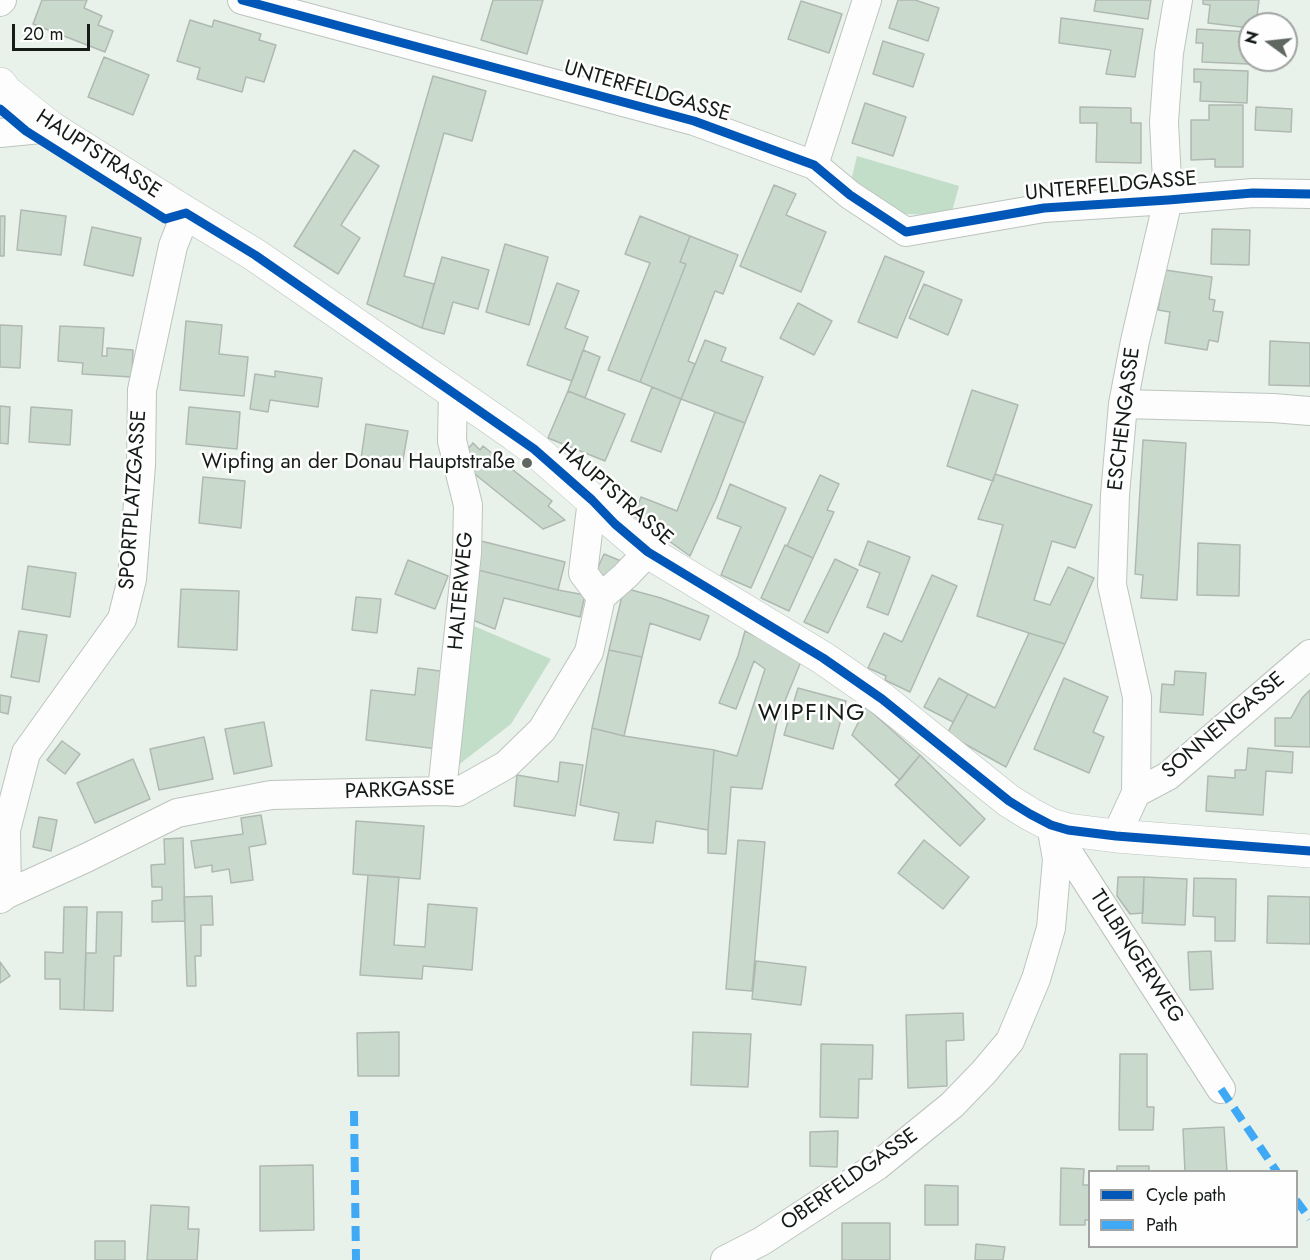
<!DOCTYPE html>
<html>
<head>
<meta charset="utf-8">
<style>
  body { margin:0 }
  #map { position:relative; width:1310px; height:1260px; overflow:hidden; background:#e8f2ea; font-family:Jost,sans-serif }
  canvas { display:block }
  .legend { position:absolute; left:1088px; top:1170px; width:210px; height:78px; box-sizing:border-box; background:#fefefe; border:2px solid #a1a4a2; margin:0; padding:8px 10px; list-style:none; font-size:18px; color:#151c17 }
  .legend li { display:flex; align-items:center; gap:12px; height:30px }
  .legend b { width:30px; border:2px solid #a1a4a2 }
  .north { position:absolute; left:1238px; top:12px; width:60px; height:60px; box-sizing:border-box; background:#fefefe; border:2px solid #a1a4a2; border-radius:50%; rotate:285deg; font-size:16px; font-weight:700; line-height:24px; text-align:center; color:#151c17 }
  .north::after { content:''; display:block; margin:auto; width:21px; height:27px; background:#5f6761; clip-path:polygon(50% 0,100% 100%,50% 72%,0 100%) }
  .scale { position:absolute; left:12px; top:24px; width:78px; height:27px; box-sizing:border-box; border:3px solid #151c17; border-top:0; padding-left:8px; font-size:18px; line-height:21px; white-space:nowrap; color:#151c17; -webkit-text-stroke:4px #fefefe; paint-order:stroke }
</style>
</head>
<body>
<div id="map">
<canvas width="1310" height="1260"></canvas>
<ul class="legend">
<li><b style="height:8px;background:#0057b8"></b>Cycle path</li>
<li><b style="height:8px;background:#3fa9f5"></b>Path</li>
</ul>
<div class="north">N</div>
<div class="scale">20 m</div>
</div>
<script>
const ctx = document.querySelector('canvas').getContext('2d');
ctx.lineJoin = 'round';
function paint(path, color) {
  ctx.fillStyle = color;
  ctx.fill(path, 'evenodd');
}
function poly(rows) {
  const path = new Path2D();
  for (const r of rows) {
    path.moveTo(r[0], r[1]);
    for (let i = 2; i < r.length; i += 2) path.lineTo(r[i], r[i + 1]);
  }
  return path;
}
function stroke(path, color, width, dash) {
  ctx.strokeStyle = color;
  ctx.lineWidth = width;
  ctx.lineCap = dash ? 'butt' : 'round';
  ctx.setLineDash(dash || []);
  ctx.stroke(path);
}
function label(font, color, halo, rows, align = 'center') {
  ctx.font = font + ' Jost,sans-serif';
  ctx.lineWidth = 5;
  ctx.setLineDash([]);
  ctx.textBaseline = 'middle';
  ctx.strokeStyle = halo;
  ctx.fillStyle = color;
  for (const [text, x, y, turn = 0] of rows) {
    ctx.save();
    ctx.translate(x, y);
    ctx.rotate((+turn || 0) * Math.PI / 180);
    ctx.textAlign = isNaN(turn) ? turn : align;
    if (halo) ctx.strokeText(text, 0, 0);
    ctx.fillText(text, 0, 0);
    ctx.restore();
  }
}
paint(poly([
  [857,156,959,186,951,215,900,214,851,181],
  [467,623,551,659,511,724,452,770]
]), '#c2ddc8');
const building = poly([
  [42,0,87,0,84,8,102,16,98,25,113,31,105,52,33,24,42,0],
  [493,0,543,0,527,54,481,40,493,0],
  [898,0,915,0,939,8,928,41,889,28,898,0],
  [1096,0,1151,0,1148,19,1094,11,1096,0],
  [1203,0,1259,0,1256,24,1250,24,1250,28,1208,23,1210,5,1203,4,1203,0],
  [801,1,842,14,829,53,788,39,801,1],
  [1061,18,1143,29,1135,77,1106,74,1111,50,1059,43,1061,18],
  [190,20,212,27,214,20,261,34,259,40,276,45,264,82,246,77,242,92,197,79,200,68,177,61,190,20],
  [1197,29,1250,32,1249,64,1202,62,1203,43,1196,43,1197,29],
  [883,41,924,54,913,87,873,74,883,41],
  [104,57,149,75,133,115,88,97,104,57],
  [1194,69,1248,71,1247,103,1200,101,1201,82,1194,82,1194,69],
  [433,76,486,91,472,141,444,133,404,276,434,284,422,328,367,304,433,76],
  [865,103,906,117,893,156,852,143,865,103],
  [1209,105,1243,105,1243,167,1215,167,1215,159,1191,160,1191,120,1209,120,1209,105],
  [1080,107,1131,108,1131,123,1141,123,1141,163,1096,162,1097,123,1080,123,1080,107],
  [1256,107,1292,109,1291,132,1255,130,1256,107],
  [354,150,379,166,341,225,360,238,338,274,294,246,354,150],
  [774,185,796,194,786,215,826,232,801,292,740,266,774,185],
  [21,210,66,216,61,255,17,250,21,210],
  [0,216,5,216,4,256,0,256,0,216],
  [640,216,690,236,680,262,686,264,640,382,608,370,650,263,625,254,640,216],
  [92,227,141,238,133,276,84,265,92,227],
  [1212,229,1250,230,1249,265,1211,264,1212,229],
  [690,236,738,255,723,294,715,291,688,361,695,364,681,399,640,382,686,264,680,262,690,236],
  [505,244,548,257,529,325,486,312,505,244],
  [885,256,924,272,897,338,858,322,885,256],
  [442,257,489,270,478,309,453,302,444,334,422,328,442,257],
  [1165,270,1212,277,1209,299,1215,300,1213,311,1223,312,1218,342,1209,340,1207,350,1165,343,1170,312,1158,310,1165,270],
  [557,283,579,291,565,328,588,337,572,381,527,365,557,283],
  [924,284,962,300,948,335,909,318,924,284],
  [798,303,832,321,814,355,780,338,798,303],
  [186,321,222,325,219,354,248,357,244,396,180,390,186,321],
  [0,325,22,326,20,368,0,367,0,325],
  [60,326,104,328,102,356,107,356,107,348,133,350,132,377,82,374,83,363,58,361,60,326],
  [705,340,726,348,721,361,763,377,745,423,681,399,705,340],
  [1270,341,1310,343,1310,386,1269,385,1270,341],
  [583,350,600,357,585,398,568,391,583,350],
  [275,371,322,378,318,407,270,400,268,412,250,409,255,374,275,377,275,371],
  [652,387,681,399,661,452,631,441,652,387],
  [972,390,1018,405,993,481,947,466,972,390],
  [568,391,625,414,605,461,548,438,568,391],
  [0,406,10,407,8,444,0,443,0,406],
  [31,407,72,410,70,445,29,442,31,407],
  [189,407,240,412,237,449,186,444,189,407],
  [715,412,745,423,716,499,690,556,634,516,641,497,677,511,715,412],
  [366,424,408,431,402,465,361,459,366,424],
  [1143,440,1186,443,1177,600,1141,598,1143,575,1135,574,1143,440],
  [473,443,480,450,483,446,552,501,548,506,565,520,543,529,466,467,462,456,473,443],
  [995,474,1092,505,1075,548,1052,541,1034,600,1050,605,1068,567,1094,578,1065,644,1029,633,977,616,1003,525,978,519,995,474],
  [820,475,839,484,827,510,834,512,813,558,787,546,820,475],
  [203,477,245,481,241,528,199,523,203,477],
  [730,484,786,508,751,588,721,575,741,527,717,518,730,484],
  [481,541,565,562,558,590,474,569,481,541],
  [868,541,910,557,888,615,867,607,880,573,859,565,868,541],
  [1198,543,1240,545,1239,596,1197,595,1198,543],
  [785,545,813,558,789,611,761,598,785,545],
  [604,554,621,561,612,582,595,574,604,554],
  [835,559,858,570,828,633,804,622,835,559],
  [408,560,448,576,435,609,395,594,408,560],
  [28,566,76,573,70,617,22,609,28,566],
  [474,569,558,590,585,595,580,617,504,598,495,629,470,619,474,569],
  [932,575,957,586,910,692,885,680,886,676,868,668,884,633,902,642,932,575],
  [624,588,661,598,709,616,700,640,650,623,642,657,609,650,624,588],
  [181,589,239,591,237,650,178,647,181,589],
  [356,597,381,599,377,633,352,630,356,597],
  [19,631,47,635,39,682,11,677,19,631],
  [745,631,802,659,778,718,762,789,731,787,726,854,708,853,708,830,714,750,737,756,765,669,754,661,736,709,719,703,738,656,745,631],
  [1029,633,1065,644,1006,767,947,734,968,694,995,708,1029,633],
  [609,650,642,657,624,736,592,728,609,650],
  [418,668,447,672,438,749,366,740,371,690,415,695,418,668],
  [1175,671,1206,673,1203,715,1160,712,1162,684,1174,685,1175,671],
  [939,678,968,694,953,722,924,707,939,678],
  [1064,678,1108,697,1093,732,1104,737,1089,773,1034,749,1064,678],
  [798,688,846,701,833,749,784,735,798,688],
  [1310,690,1310,747,1275,746,1275,718,1291,718,1302,698,1310,690],
  [0,695,11,697,8,714,0,712,0,695],
  [866,707,920,755,900,780,852,735,866,707],
  [264,722,272,766,234,774,225,729,264,722],
  [592,728,624,736,714,750,708,830,656,821,653,843,614,840,619,813,580,805,592,728],
  [204,737,213,779,159,790,150,749,204,737],
  [62,741,80,754,65,774,47,760,62,741],
  [1248,748,1293,752,1292,773,1266,771,1263,815,1206,811,1208,776,1235,778,1235,770,1246,770,1248,748],
  [920,755,985,819,960,846,895,785,920,755],
  [133,759,150,799,95,823,77,783,133,759],
  [560,762,583,765,575,816,514,806,517,775,558,782,560,762],
  [261,815,266,844,249,847,253,880,231,883,229,869,212,872,212,865,195,868,191,841,243,834,241,818,261,815],
  [39,817,57,820,51,851,33,847,39,817],
  [356,821,424,826,420,879,353,874,356,821],
  [183,838,185,921,152,922,152,901,162,900,162,887,152,887,151,865,165,864,164,839,183,838],
  [738,840,765,842,752,991,726,989,738,840],
  [924,840,969,877,943,909,898,873,924,840],
  [368,875,399,877,394,945,425,947,428,904,477,908,472,970,423,966,422,979,360,975,368,875],
  [1118,877,1144,877,1143,913,1130,914,1117,896,1118,877],
  [1144,877,1187,879,1185,925,1142,923,1144,877],
  [1194,878,1236,879,1235,941,1215,941,1215,917,1193,916,1194,878],
  [212,896,213,925,201,925,201,956,195,956,196,986,187,986,184,897,212,896],
  [1268,896,1310,897,1310,944,1267,943,1268,896],
  [64,907,87,907,84,1010,60,1009,60,979,45,979,45,952,63,953,64,907],
  [97,912,122,912,121,956,114,956,113,1011,84,1010,86,953,96,953,97,912],
  [1211,951,1213,989,1190,990,1188,952,1211,951],
  [756,961,806,967,801,1005,752,999,756,961],
  [0,962,10,976,0,983,0,962],
  [963,1013,964,1040,946,1041,947,1086,908,1088,906,1015,963,1013],
  [399,1032,399,1076,358,1076,357,1033,399,1032],
  [693,1032,751,1034,748,1087,691,1085,693,1032],
  [821,1044,873,1045,872,1079,859,1079,858,1118,820,1117,821,1044],
  [1120,1054,1147,1054,1147,1107,1154,1107,1153,1130,1119,1130,1120,1054],
  [1224,1127,1227,1172,1185,1172,1183,1129,1224,1127],
  [838,1131,837,1167,810,1166,810,1132,838,1131],
  [313,1165,314,1230,260,1231,260,1166,313,1165],
  [1117,1166,1149,1166,1149,1172,1117,1172,1117,1166],
  [1061,1168,1084,1169,1083,1185,1090,1185,1090,1220,1085,1220,1085,1225,1060,1225,1061,1168],
  [925,1185,958,1186,958,1225,925,1225,925,1185],
  [151,1205,189,1207,188,1229,199,1229,197,1260,147,1260,151,1205],
  [842,1223,890,1223,890,1260,842,1260,842,1223],
  [95,1241,125,1241,125,1260,95,1260,95,1241],
  [976,1244,1005,1247,1003,1260,975,1260,976,1244]
]);
paint(building, '#c9dacd');
stroke(building, '#b0b8b2', 1.5);
const street = poly([
  [242,0,694,121,814,165,850,195,906,232,1044,208,1168,200,1253,193,1310,194],
  [0,2,2,0],
  [0,133,51,128],
  [814,165,867,0],
  [1123,404,1273,408,1310,411],
  [601,597,625,576,648,552],
  [442,791,467,553,468,505,452,441,453,392],
  [1136,793,1168,776,1310,654],
  [1055,832,1221,1089],
  [1116,836,1136,793,1137,697,1112,585,1115,495,1123,404,1135,341,1168,200,1164,122,1169,53,1178,0],
  [7,894,6,830,26,753,122,619,132,579,141,465,142,390,173,246,186,213],
  [0,899,7,894,86,858,177,813,271,795,442,791,458,792,506,765,542,730,589,652,601,597,583,573,592,500],
  [725,1260,762,1241,877,1166,952,1105,983,1073,1010,1041,1036,979,1051,928,1057,859,1051,825]
]);
const secondary = poly([
  [0,84,6,92,51,128,186,213,255,255,514,434,534,449,592,500,615,524,648,552,823,658,882,699,1009,801,1030,814,1051,825,1068,830,1116,836,1310,851]
]);
stroke(street, '#bdc4bf', 30);
stroke(secondary, '#bdc4bf', 34);
stroke(street, '#fcfdfc', 28);
stroke(secondary, '#fcfdfc', 33);
stroke(poly([
  [1221,1089,1277,1172],
  [354,1111,356,1260],
  [1296,1200,1310,1219]
]), '#3fa9f5', 8, [15, 8]);
stroke(poly([
  [242,0,694,121,814,165,850,195,906,232,1044,208,1168,200,1253,193,1310,194],
  [0,109,26,131,165,219,186,213,255,255,534,449,592,500,615,524,648,552,823,658,882,699,1009,801,1030,814,1051,825,1068,830,1116,836,1310,851]
]), '#0057b8', 9);
for (const [x, y, r, color] of [
  [527,463,6,"#5f6761"]
]) {
  const dot = new Path2D();
  dot.arc(x, y, r, 0, 2 * Math.PI);
  ctx.fillStyle = color;
  ctx.fill(dot);
  stroke(dot, '#fefefe', 2);
}
label('21px', '#151c17', '#fefefe', [
  ["UNTERFELDGASSE",647,92,16],
  ["HAUPTSTRASSE",98,155,33],
  ["UNTERFELDGASSE",1111,187,-5],
  ["ESCHENGASSE",1125,419,-83],
  ["HAUPTSTRASSE",615,495,41],
  ["SPORTPLATZGASSE",134,500,-86],
  ["HALTERWEG",462,591,-85],
  ["SONNENGASSE",1224,726,-40],
  ["PARKGASSE",400,791,-2],
  ["TULBINGERWEG",1136,957,57],
  ["OBERFELDGASSE",850,1180,-35]
]);
label('21px', '#151c17', '#fefefe', [
  ["Wipfing an der Donau Hauptstraße",515,463]
], 'right');
ctx.letterSpacing = '1.5px';
label('24px', '#151c17', '#fefefe', [
  ["WIPFING",812,714]
]);
ctx.letterSpacing = '0px';
</script>
</body>
</html>
